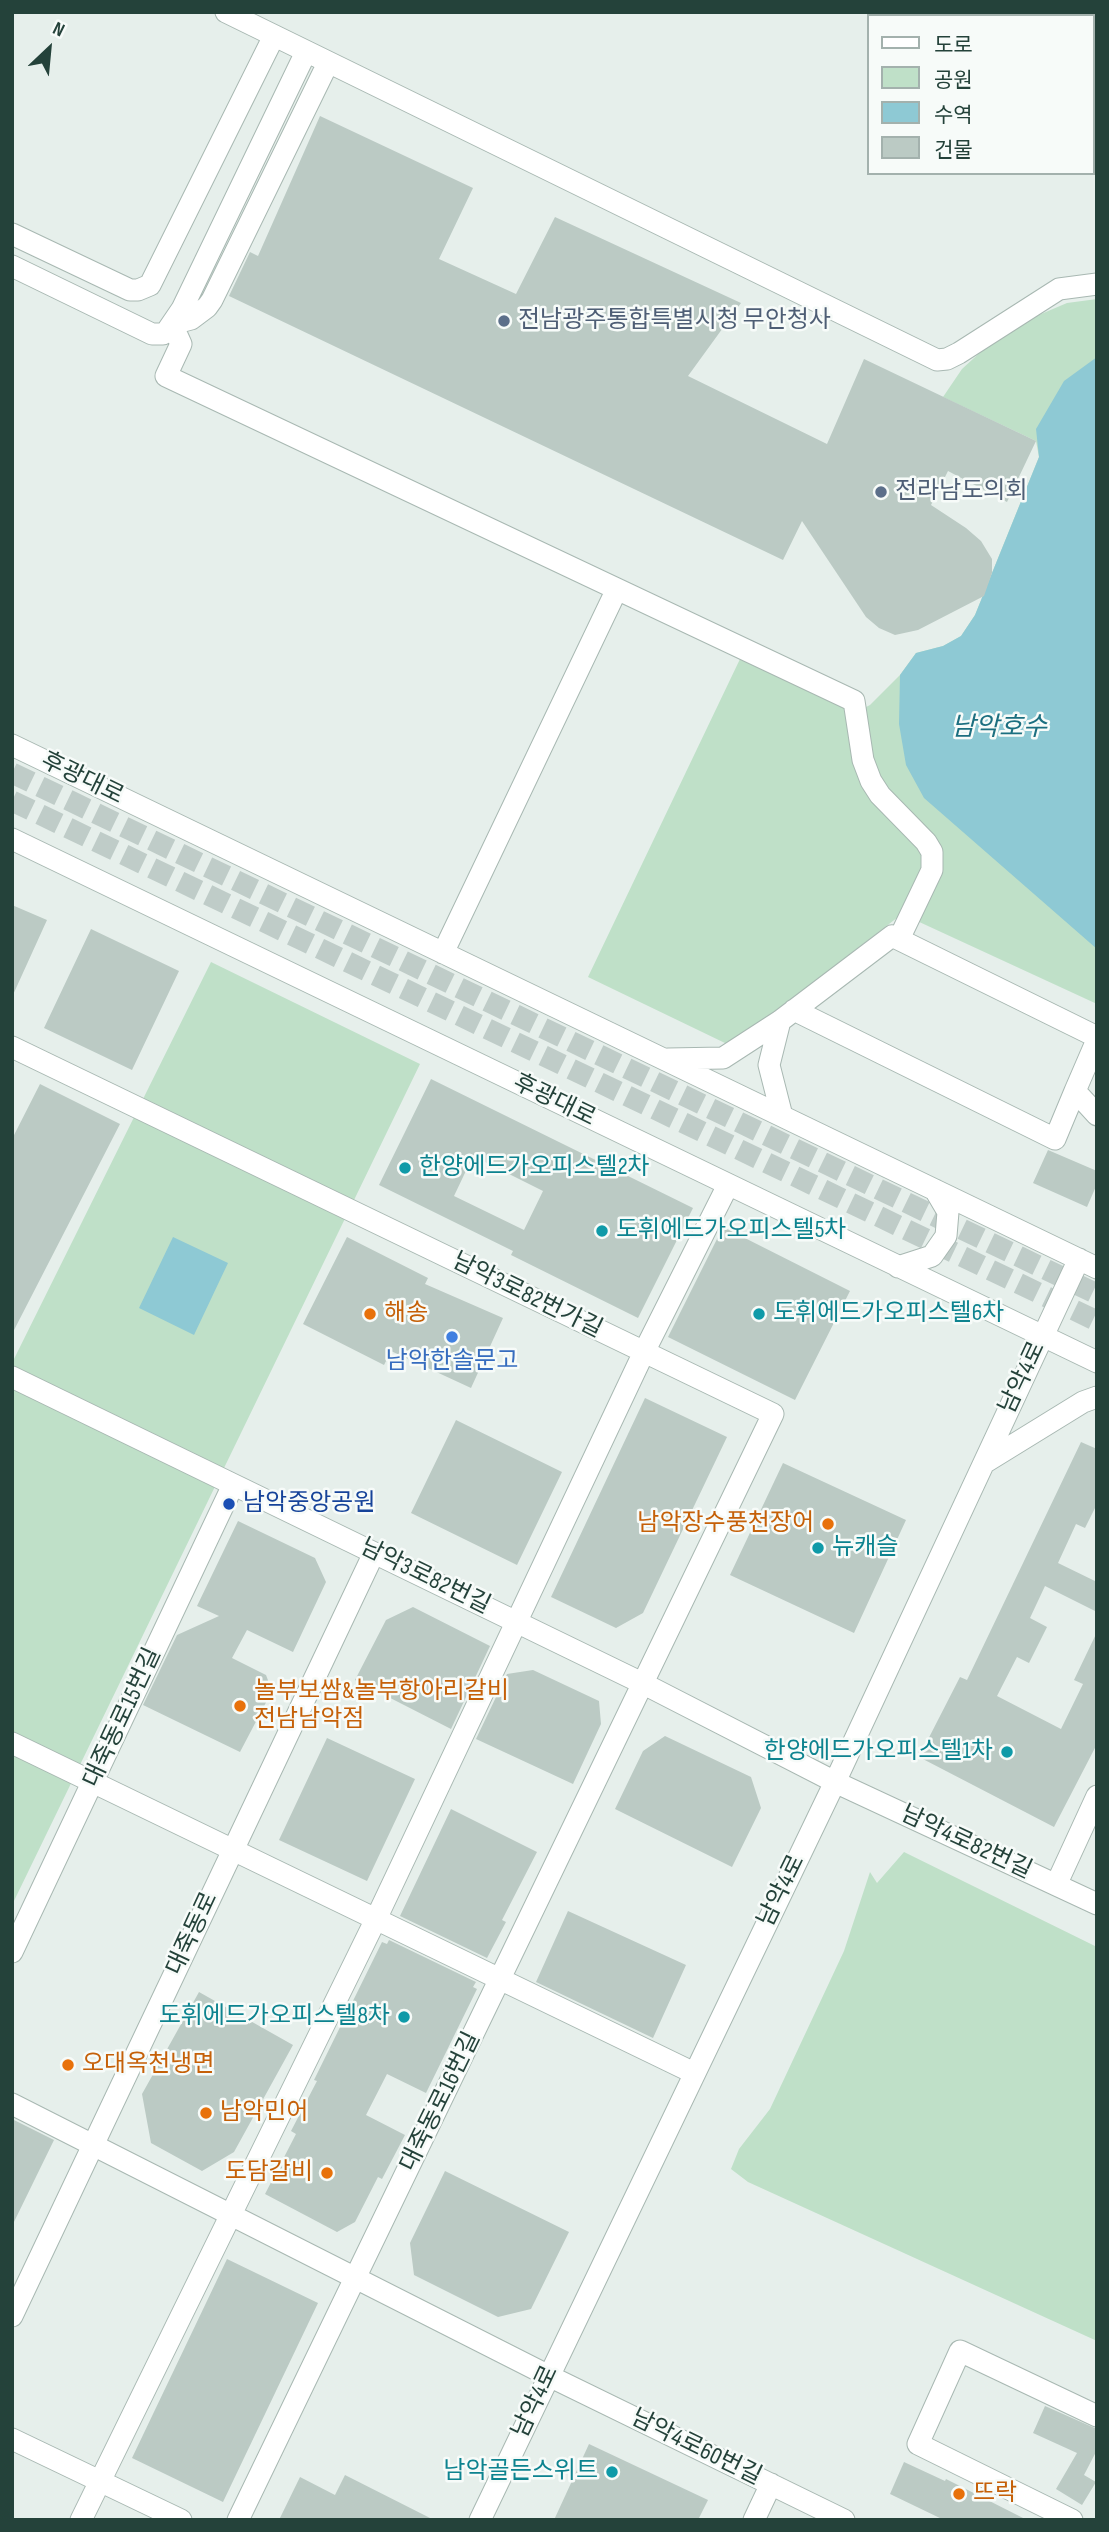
<!DOCTYPE html>
<html>
<head>
<meta charset="utf-8">
<style>
  body { margin:0 }
  #map { position:relative; width:1109px; height:2532px; overflow:hidden; background:#e6efeb; font-family:"Sofia Sans Condensed","Noto Sans KR",sans-serif }
  canvas { display:block }
  .frame { position:absolute; inset:0; border:14px solid #24423a; pointer-events:none }
  .legend { position:absolute; left:867px; top:14px; width:228px; height:161px; box-sizing:border-box; background:#f7fbf9; border:2px solid #a3b1ad; margin:0; padding:9px 12px; list-style:none; font-size:21px; color:#24423a }
  .legend li { display:flex; align-items:center; gap:14px; height:35px }
  .legend b { width:35px; border:2px solid #a3b1ad }
  .north { position:absolute; left:14px; top:14px; width:70px; height:70px; -webkit-text-stroke:5px #f7fbf9; paint-order:stroke; rotate:26deg; font-size:19px; font-weight:700; line-height:28px; text-align:center; color:#24423a }
  .north::after { content:''; display:block; margin:auto; width:24px; height:32px; background:#24423a; clip-path:polygon(50% 0,100% 100%,50% 72%,0 100%) }
</style>
</head>
<body>
<div id="map">
<canvas width="1109" height="2532"></canvas>
<div class="frame"></div>
<ul class="legend">
<li><b style="height:9px;background:#fff"></b>도로</li>
<li><b style="height:19px;background:#bfe0c8"></b>공원</li>
<li><b style="height:19px;background:#8ec9d4"></b>수역</li>
<li><b style="height:19px;background:#bbcac4"></b>건물</li>
</ul>
<div class="north">N</div>
</div>
<script>
const ctx = document.querySelector('canvas').getContext('2d');
ctx.lineJoin = 'round';
function paint(path, color) {
  ctx.fillStyle = color;
  ctx.fill(path, 'evenodd');
}
function poly(rows) {
  const path = new Path2D();
  for (const r of rows) {
    path.moveTo(r[0], r[1]);
    for (let i = 2; i < r.length; i += 2) path.lineTo(r[i], r[i + 1]);
  }
  return path;
}
function stroke(path, color, width, dash) {
  ctx.strokeStyle = color;
  ctx.lineWidth = width;
  ctx.lineCap = dash ? 'butt' : 'round';
  ctx.setLineDash(dash || []);
  ctx.stroke(path);
}
function label(font, color, halo, rows, align = 'center') {
  ctx.font = font + ' "Sofia Sans Condensed","Noto Sans KR",sans-serif';
  ctx.lineWidth = 5;
  ctx.setLineDash([]);
  ctx.textBaseline = 'middle';
  ctx.strokeStyle = halo;
  ctx.fillStyle = color;
  for (const [text, x, y, turn = 0] of rows) {
    ctx.save();
    ctx.translate(x, y);
    ctx.rotate((+turn || 0) * Math.PI / 180);
    ctx.textAlign = isNaN(turn) ? turn : align;
    if (halo) ctx.strokeText(text, 0, 0);
    ctx.fillText(text, 0, 0);
    ctx.restore();
  }
}
paint(poly([
  [1097,299,1097,1004,902,914,763,1021,727,1044,588,977,740,659,843,707,862,709,870,705,900,675,916,653,943,646,961,636,975,615,1039,457,1036,441,943,397,962,369,998,336,1027,320,1067,303],
  [211,962,420,1064,12,1905,12,1363],
  [904,1852,1097,1947,1097,2341,748,2182,731,2169,739,2149,770,2109,844,1951,870,1872,877,1883]
]), '#bfe0c8');
paint(poly([
  [1097,357,1097,949,924,798,906,765,899,724,900,675,916,653,943,646,961,636,975,615,1039,457,1036,429,1064,381],
  [173,1237,228,1263,194,1335,139,1308]
]), '#8ec9d4');
paint(poly([
  [320,116,473,188,439,259,516,294,555,217,741,303,688,376,827,444,864,359,1036,441,1007,502,948,471,931,505,966,528,981,541,992,559,992,573,984,596,918,630,895,635,879,628,866,617,802,521,783,560,229,296,250,252,258,256],
  [12,905,47,920,12,997],
  [91,929,179,971,132,1070,44,1028],
  [431,1079,693,1208,638,1318,511,1255,513,1251,379,1185],
  [473,1156,543,1191,524,1230,454,1196],
  [40,1084,120,1124,12,1334,12,1139],
  [1048,1150,1097,1171,1097,1184,1087,1207,1033,1183],
  [723,1227,850,1291,795,1400,668,1337],
  [347,1237,428,1278,425,1284,503,1318,471,1388,391,1351,384,1365,303,1324],
  [645,1398,727,1437,643,1613,616,1628,551,1597],
  [456,1420,562,1472,517,1565,411,1513],
  [1081,1442,1097,1449,1097,1504,1085,1528,1076,1524,1058,1563,1097,1582,1097,1612,1045,1586,1030,1618,1047,1627,1029,1663,1017,1657,997,1696,1061,1729,1083,1684,1074,1680,1097,1632,1097,1744,1054,1827,919,1757,960,1677,967,1680],
  [783,1463,906,1520,854,1633,730,1575],
  [238,1521,315,1558,326,1582,293,1652,247,1630,232,1658,266,1675,272,1691,240,1752,143,1705,177,1635,219,1616,197,1606],
  [413,1607,490,1646,451,1729,355,1680,386,1620],
  [533,1670,599,1701,601,1724,573,1784,476,1739,507,1674],
  [665,1736,751,1777,761,1808,732,1867,615,1809,643,1751],
  [327,1738,415,1779,367,1881,279,1840],
  [451,1809,537,1852,502,1920,506,1922,487,1958,400,1916],
  [568,1911,686,1965,653,2038,536,1982],
  [389,1940,476,1982,473,1987,477,1989,426,2093,387,2074,366,2115,405,2135,382,2179,378,2177,355,2222,337,2232,265,2194,296,2134,291,2131,317,2081,314,2080,382,1942,387,1944],
  [199,1992,293,2045,234,2152,202,2171,151,2143,142,2094],
  [12,2119,54,2140,12,2226],
  [445,2171,569,2232,531,2309,498,2317,414,2275,410,2243],
  [227,2259,318,2303,223,2502,132,2458],
  [1045,2406,1097,2429,1097,2450,1084,2475,1096,2482,1082,2505,1056,2489,1077,2453,1033,2433],
  [589,2444,708,2500,698,2520,554,2520],
  [904,2462,945,2481,946,2479,1027,2520,944,2520,890,2494],
  [345,2475,434,2520,279,2520,300,2477,335,2495]
]), '#bbcac4');
stroke(poly([
  [12,773,1097,1294],
  [12,801,1097,1321]
]), '#bfccc8', 21, [21, 10]);
const minor = poly([
  [226,12,937,360,947,359,959,353,1059,289,1097,284],
  [328,63,212,300,207,307,191,319,172,324,181,344,166,376,854,701,863,760,871,781,880,795,926,842,932,852,932,870,899,939],
  [12,234,130,290,138,290,150,285,274,36],
  [12,266,152,334,163,334,167,331,182,309,306,52],
  [12,745,1097,1268],
  [12,839,1097,1362],
  [443,953,617,589],
  [794,1010,1055,1139,1075,1091],
  [780,1021,769,1065,782,1116],
  [1097,1040,1075,1091,1097,1115],
  [12,1047,773,1414,238,2520],
  [668,1059,723,1058,780,1021,892,936,1097,1037],
  [898,1267,932,1256,946,1236,948,1212,935,1190],
  [12,1377,644,1684,835,1782,1097,1904],
  [984,1463,1083,1402,1097,1397],
  [12,1743,694,2073],
  [1056,1885,1097,1796],
  [12,1952,233,1485],
  [12,2104,549,2376,844,2520],
  [12,2316,374,1553],
  [12,2439,181,2520],
  [81,2520,376,1919,644,1352,728,1185],
  [480,2520,835,1782,1079,1259],
  [754,2520,771,2484],
  [1072,2520,918,2444,960,2351,1097,2416]
]);
stroke(minor, '#a8b8b2', 23);
stroke(minor, '#fff', 21);
for (const [x, y, r, color] of [
  [504,321,7,"#5c6f8a"],
  [881,492,7,"#5c6f8a"],
  [405,1168,7,"#0f9aa8"],
  [602,1231,7,"#0f9aa8"],
  [370,1314,7,"#e8710a"],
  [759,1314,7,"#0f9aa8"],
  [452,1337,7,"#3f7fe0"],
  [229,1504,7,"#1a4fb4"],
  [828,1524,7,"#e8710a"],
  [818,1548,7,"#0f9aa8"],
  [240,1706,7,"#e8710a"],
  [1007,1752,7,"#0f9aa8"],
  [404,2017,7,"#0f9aa8"],
  [68,2065,7,"#e8710a"],
  [206,2113,7,"#e8710a"],
  [327,2173,7,"#e8710a"],
  [612,2472,7,"#0f9aa8"],
  [959,2494,7,"#e8710a"]
]) {
  const dot = new Path2D();
  dot.arc(x, y, r, 0, 2 * Math.PI);
  ctx.fillStyle = color;
  ctx.fill(dot);
  stroke(dot, '#f7fbf9', 2.5);
}
label('24px', '#4e5e75', '#f7fbf9', [
  ["전남광주통합특별시청 무안청사",518,321],
  ["전라남도의회",895,492]
], 'left');
label('24px', '#24423a', '#f7fbf9', [
  ["후광대로",82,779,26],
  ["후광대로",554,1101,26],
  ["남악3로82번가길",527,1296,26],
  ["남악4로",1023,1378,-65],
  ["남악3로82번길",425,1577,26],
  ["대죽동로15번길",123,1718,-65],
  ["남악4로82번길",966,1843,25],
  ["남악4로",782,1891,-64],
  ["대죽동로",193,1934,-65],
  ["대죽동로16번길",441,2102,-64],
  ["남악4로",536,2402,-65],
  ["남악4로60번길",696,2448,26]
]);
label('24px', '#0d838f', '#f7fbf9', [
  ["한양에드가오피스텔2차",419,1168],
  ["도휘에드가오피스텔5차",616,1231],
  ["도휘에드가오피스텔6차",773,1314],
  ["뉴캐슬",832,1548],
  ["한양에드가오피스텔1차",993,1752,"right"],
  ["도휘에드가오피스텔8차",390,2017,"right"],
  ["남악골든스위트",598,2472,"right"]
], 'left');
label('24px', '#c56008', '#f7fbf9', [
  ["해송",384,1314],
  ["남악장수풍천장어",814,1524,"right"],
  ["놀부보쌈&놀부항아리갈비",254,1692],
  ["전남남악점",254,1720],
  ["오대옥천냉면",82,2065],
  ["남악민어",220,2113],
  ["도담갈비",313,2173,"right"],
  ["뜨락",973,2494]
], 'left');
label('24px', '#366cbe', '#f7fbf9', [
  ["남악한솔문고",452,1362]
]);
label('24px', '#164399', '#f7fbf9', [
  ["남악중앙공원",243,1504]
], 'left');
label('italic 26px', '#1c6f80', '#f7fbf9', [
  ["남악호수",999,728]
]);
</script>
</body>
</html>
